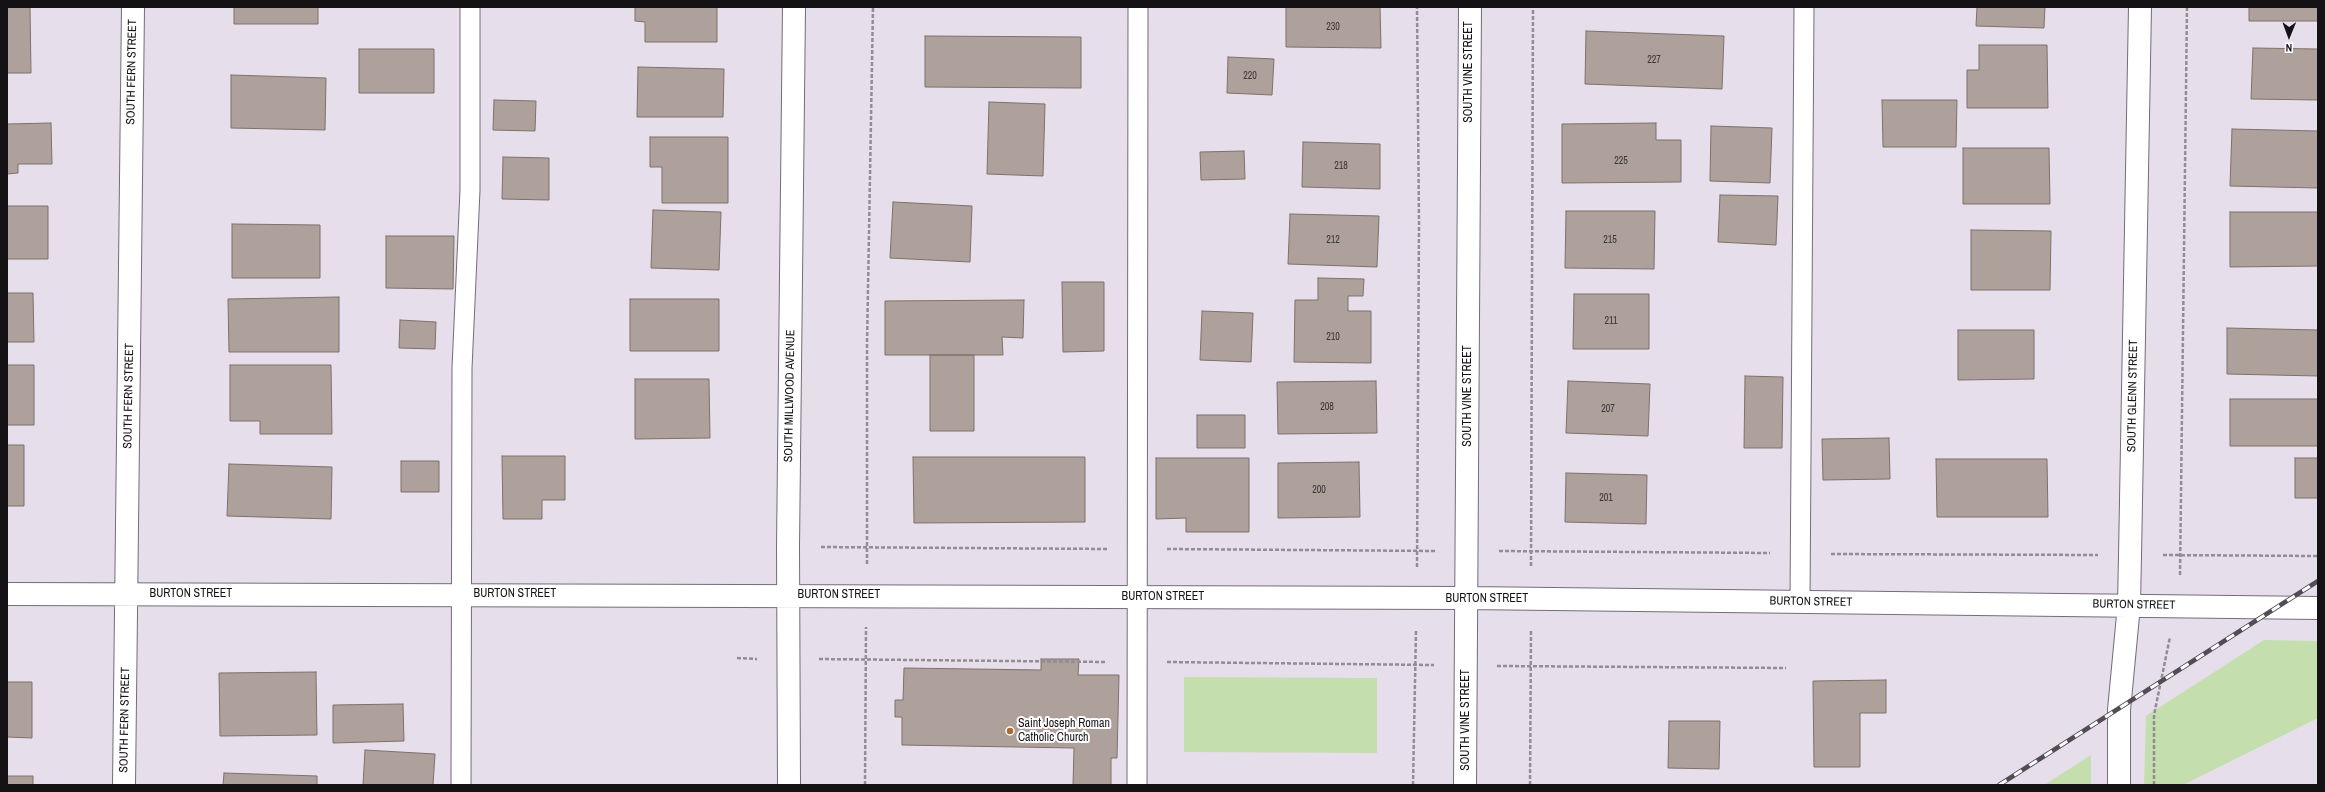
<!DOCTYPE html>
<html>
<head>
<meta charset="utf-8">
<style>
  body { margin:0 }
  #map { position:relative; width:2325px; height:792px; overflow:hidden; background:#e6deeb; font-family:"Archivo Narrow",sans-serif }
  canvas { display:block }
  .frame { position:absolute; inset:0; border:8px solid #151216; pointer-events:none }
  .north { position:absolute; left:2269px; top:16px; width:40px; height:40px; -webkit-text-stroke:3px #fff; paint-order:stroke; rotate:181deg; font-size:11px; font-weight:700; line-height:16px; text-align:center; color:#151216 }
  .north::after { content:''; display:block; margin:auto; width:14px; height:18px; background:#151216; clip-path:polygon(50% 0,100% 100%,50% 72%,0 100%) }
</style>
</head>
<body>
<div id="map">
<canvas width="2325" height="792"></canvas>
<div class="frame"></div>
<div class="north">N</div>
</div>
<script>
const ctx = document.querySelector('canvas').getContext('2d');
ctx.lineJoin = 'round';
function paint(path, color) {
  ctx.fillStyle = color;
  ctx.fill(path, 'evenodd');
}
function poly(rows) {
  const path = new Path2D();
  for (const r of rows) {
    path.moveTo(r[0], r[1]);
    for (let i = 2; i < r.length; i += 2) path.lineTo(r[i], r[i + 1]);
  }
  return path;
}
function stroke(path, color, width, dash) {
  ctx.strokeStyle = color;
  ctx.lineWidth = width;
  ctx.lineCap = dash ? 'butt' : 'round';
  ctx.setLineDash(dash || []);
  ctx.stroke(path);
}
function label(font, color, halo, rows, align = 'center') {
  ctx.font = font + ' "Archivo Narrow",sans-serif';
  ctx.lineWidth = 4;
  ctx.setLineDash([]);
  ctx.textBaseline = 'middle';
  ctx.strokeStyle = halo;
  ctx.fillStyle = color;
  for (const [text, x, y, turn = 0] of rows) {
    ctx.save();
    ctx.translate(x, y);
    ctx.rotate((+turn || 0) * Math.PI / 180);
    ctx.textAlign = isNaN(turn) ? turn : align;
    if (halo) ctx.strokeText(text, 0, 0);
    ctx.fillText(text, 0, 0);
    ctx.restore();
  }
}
paint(poly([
  [2264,640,2318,641,2318,718,2183,785,2144,785,2146,716],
  [1184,677,1377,678,1377,753,1184,752],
  [2091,755,2091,785,2044,785]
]), '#c5dead');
const building = poly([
  [7,7,30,7,31,73,7,73,7,7],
  [234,7,318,7,318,24,234,24,234,7],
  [635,7,717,7,717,42,645,42,645,22,635,21,635,7],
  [1286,7,1380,7,1381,48,1286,47,1286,7],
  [1977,7,2045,7,2044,28,1976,26,1977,7],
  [2249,7,2318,7,2318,21,2249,21,2249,7],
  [1586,31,1724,36,1722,89,1585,84,1586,31],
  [925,36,1081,37,1081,88,925,87,925,36],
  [1979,45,2047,45,2048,108,1967,108,1967,70,1979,70,1979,45],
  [2253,48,2318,49,2318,100,2251,99,2253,48],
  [359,49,434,49,434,93,359,93,359,49],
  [1228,57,1274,59,1272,95,1227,93,1228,57],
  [638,67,724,69,723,117,637,117,638,67],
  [231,75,326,78,325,130,231,128,231,75],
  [494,100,536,101,535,131,493,130,494,100],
  [1882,100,1957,100,1956,147,1883,147,1882,100],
  [989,102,1045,104,1043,176,987,174,989,102],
  [51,123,52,164,18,164,18,173,7,174,7,124,51,123],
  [1656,123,1656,140,1681,140,1681,182,1562,183,1562,124,1656,123],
  [1711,126,1772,128,1770,183,1710,181,1711,126],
  [2232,129,2318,131,2318,188,2230,186,2232,129],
  [650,137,728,137,728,203,662,203,662,167,650,167,650,137],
  [1303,142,1380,144,1380,189,1302,187,1303,142],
  [1963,148,2049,148,2050,204,1963,204,1963,148],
  [1244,151,1245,179,1201,180,1200,152,1244,151],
  [503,157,549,158,549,200,502,199,503,157],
  [1720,195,1778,196,1776,245,1718,242,1720,195],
  [893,202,972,206,970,262,890,258,893,202],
  [7,206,48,206,48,259,7,259,7,206],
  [653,210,721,212,719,270,651,268,653,210],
  [1566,211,1655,211,1654,269,1565,268,1566,211],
  [2230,212,2318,212,2318,266,2230,267,2230,212],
  [1290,214,1379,216,1377,267,1288,264,1290,214],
  [232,224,320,225,320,278,232,278,232,224],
  [1971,230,2051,231,2050,290,1971,290,1971,230],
  [386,236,454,236,453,289,386,288,386,236],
  [1318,278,1364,279,1363,296,1348,296,1348,311,1371,311,1371,363,1294,362,1295,300,1318,300,1318,278],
  [1062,282,1104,282,1104,351,1063,352,1062,282],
  [7,293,33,293,34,342,7,342,7,293],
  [1574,294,1649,294,1649,349,1573,349,1574,294],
  [339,297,339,352,229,352,228,299,339,297],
  [630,299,719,299,719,351,630,351,630,299],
  [1024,300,1023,338,1002,337,1003,355,885,355,885,301,1024,300],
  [1202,311,1253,313,1251,362,1200,360,1202,311],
  [400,320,436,322,435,349,399,348,400,320],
  [2227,328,2318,330,2318,376,2227,374,2227,328],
  [1958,330,2034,330,2034,379,1958,380,1958,330],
  [930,355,974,355,974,431,930,431,930,355],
  [7,365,34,365,34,425,7,425,7,365],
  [230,365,331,365,332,434,260,434,260,421,230,421,230,365],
  [1745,376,1783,377,1782,448,1744,448,1745,376],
  [635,379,709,379,710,438,635,439,635,379],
  [1376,381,1377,433,1278,434,1277,382,1376,381],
  [1568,381,1650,384,1648,436,1566,433,1568,381],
  [2230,399,2318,399,2318,446,2230,446,2230,399],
  [1197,415,1245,415,1245,448,1197,448,1197,415],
  [1889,438,1890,479,1823,480,1822,439,1889,438],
  [7,445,24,445,24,506,7,506,7,445],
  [502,456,565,456,565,500,542,500,542,519,503,519,502,456],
  [913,457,1085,457,1085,522,914,523,913,457],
  [1156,458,1249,458,1249,532,1186,532,1186,518,1156,519,1156,458],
  [2295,458,2318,458,2318,498,2295,498,2295,458],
  [1936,459,2047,459,2048,517,1937,517,1936,459],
  [401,461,439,461,439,492,401,492,401,461],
  [1359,462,1360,517,1278,518,1278,463,1359,462],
  [229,464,332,467,331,519,227,516,229,464],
  [1566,473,1647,475,1646,524,1565,522,1566,473],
  [1041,659,1079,659,1078,675,1119,675,1117,758,1111,758,1111,785,1073,785,1074,748,902,745,902,717,895,717,895,700,903,700,904,668,1041,670,1041,659],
  [316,672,317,735,220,736,219,673,316,672],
  [1886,680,1886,713,1860,713,1860,767,1814,767,1813,681,1886,680],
  [7,682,32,682,32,738,7,737,7,682],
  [403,704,404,741,333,743,333,705,403,704],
  [1669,721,1720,721,1719,769,1668,768,1669,721],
  [365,750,435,754,433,785,363,785,365,750],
  [224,773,317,776,317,785,223,785,224,773],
  [7,776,33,776,33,785,7,785,7,776]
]);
paint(building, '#aea09b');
stroke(building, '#7e706b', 1);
const service = poly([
  [1800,602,1804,7],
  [461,785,462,368,470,190,470,7],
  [1137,785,1138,7]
]);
const minor = poly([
  [7,594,1467,598,2318,608],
  [124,785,133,7],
  [789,785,788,547,794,7],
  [1465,785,1470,7],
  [2119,785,2119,710,2129,605,2130,555,2140,7]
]);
stroke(service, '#746d78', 21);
stroke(minor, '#746d78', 24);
stroke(poly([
  [821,547,1108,549],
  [1167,549,1436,551],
  [1499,551,1770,553],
  [1831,554,2098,555],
  [2163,555,2318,556],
  [867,564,867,345,873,7],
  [1531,566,1533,7],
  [1417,567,1419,224,1417,7],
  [2180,575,2187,7],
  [737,658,757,659],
  [819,659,1106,662],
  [1167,662,1434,665],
  [1497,666,1786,668],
  [865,785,866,627],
  [1413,785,1416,630],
  [1530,785,1531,629],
  [2154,785,2154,715,2170,637]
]), '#928c95', 2.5, [4, 2]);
stroke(service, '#fff', 19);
stroke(minor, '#fff', 22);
const rail = poly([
  [1999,785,2318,581]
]);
stroke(rail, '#524d54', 4.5);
stroke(rail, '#fff', 3, [9]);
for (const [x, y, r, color] of [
  [1010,731,4,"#ab6b33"]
]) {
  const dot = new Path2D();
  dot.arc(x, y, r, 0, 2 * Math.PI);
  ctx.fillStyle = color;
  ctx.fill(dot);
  stroke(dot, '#fff', 1.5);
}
label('10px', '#3b3637', null, [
  ["230",1333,27],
  ["227",1654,60],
  ["220",1250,76],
  ["225",1621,161],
  ["218",1341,166],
  ["212",1333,240],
  ["215",1610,240],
  ["211",1611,321],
  ["210",1333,337],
  ["208",1327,407],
  ["207",1608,409],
  ["200",1319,490],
  ["201",1606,498]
]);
label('12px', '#151216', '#fff', [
  ["SOUTH FERN STREET",132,72,-89],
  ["SOUTH VINE STREET",1469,72,-90],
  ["SOUTH FERN STREET",129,396,-89],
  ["SOUTH MILLWOOD AVENUE",790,396,-89],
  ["SOUTH VINE STREET",1468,396,-90],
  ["SOUTH GLENN STREET",2133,396,-89],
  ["BURTON STREET",191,594],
  ["BURTON STREET",515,594],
  ["BURTON STREET",839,595],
  ["BURTON STREET",1163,597],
  ["BURTON STREET",1487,599],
  ["BURTON STREET",1811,602,1],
  ["BURTON STREET",2134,605,1],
  ["SOUTH FERN STREET",125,720,-89],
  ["SOUTH VINE STREET",1466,720,-90]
]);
label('12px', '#151216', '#fff', [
  ["Saint Joseph Roman",1018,724],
  ["Catholic Church",1018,738]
], 'left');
</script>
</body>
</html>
